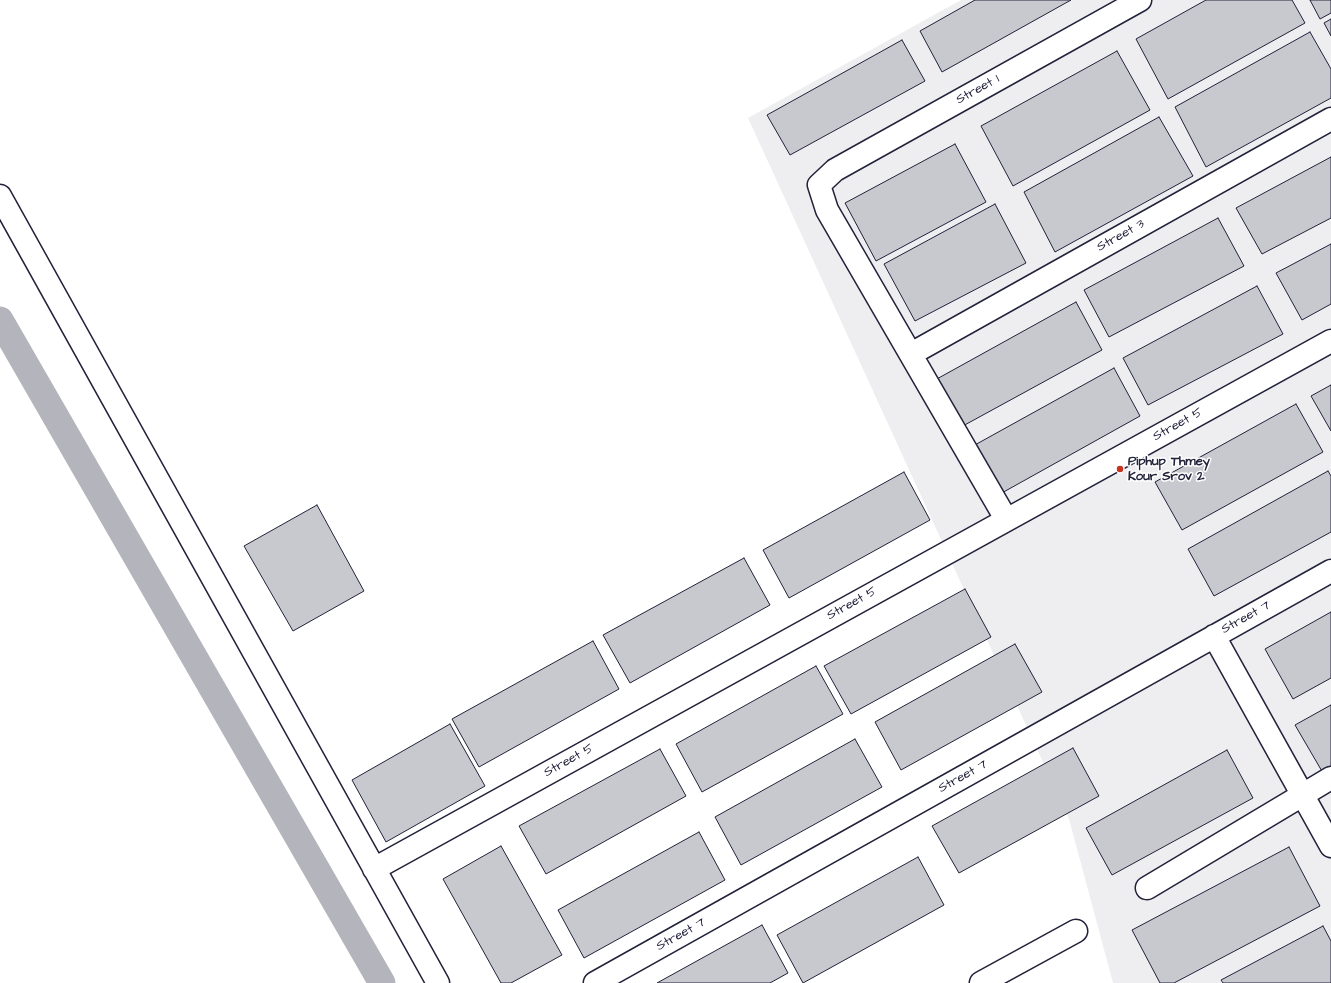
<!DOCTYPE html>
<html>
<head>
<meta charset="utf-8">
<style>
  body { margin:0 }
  canvas { display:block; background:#fff }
</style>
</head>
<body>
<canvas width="1331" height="983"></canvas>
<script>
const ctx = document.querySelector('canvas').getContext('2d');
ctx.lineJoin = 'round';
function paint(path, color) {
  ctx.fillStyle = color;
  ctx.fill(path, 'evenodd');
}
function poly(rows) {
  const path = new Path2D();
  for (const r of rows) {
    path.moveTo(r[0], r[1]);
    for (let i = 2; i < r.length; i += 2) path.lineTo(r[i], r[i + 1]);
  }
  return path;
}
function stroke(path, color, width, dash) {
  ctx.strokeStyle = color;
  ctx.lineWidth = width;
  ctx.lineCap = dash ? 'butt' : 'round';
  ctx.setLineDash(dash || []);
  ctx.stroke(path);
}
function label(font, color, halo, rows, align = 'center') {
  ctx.font = font + ' "Architects Daughter",sans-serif';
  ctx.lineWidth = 3;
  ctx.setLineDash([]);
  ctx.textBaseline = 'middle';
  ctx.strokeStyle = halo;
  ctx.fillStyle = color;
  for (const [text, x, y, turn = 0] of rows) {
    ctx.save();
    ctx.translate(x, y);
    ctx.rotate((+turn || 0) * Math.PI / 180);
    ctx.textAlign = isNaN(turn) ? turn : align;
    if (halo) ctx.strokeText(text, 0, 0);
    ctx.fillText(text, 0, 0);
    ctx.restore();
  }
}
paint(poly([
  [961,0,1331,0,1331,983,1113,983,1069,819,748,118]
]), '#eeeef1');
stroke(poly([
  [0,320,382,983]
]), '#b4b4bc', 27);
const building = poly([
  [975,0,1071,0,942,72,920,31,975,0],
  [1206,0,1292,0,1305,23,1168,99,1136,39,1206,0],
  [1310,0,1331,0,1331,13,1320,19,1310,0],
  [1331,19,1331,36,1324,23,1331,19],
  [1310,32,1331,69,1331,98,1206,167,1175,107,1310,32],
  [902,40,925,81,790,155,767,115,902,40],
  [1117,51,1150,110,1013,186,981,126,1117,51],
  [1159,117,1193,176,1055,252,1024,192,1159,117],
  [955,144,986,202,876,261,845,203,955,144],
  [1331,157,1331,218,1262,254,1236,208,1331,157],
  [995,204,1026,263,915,321,884,264,995,204],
  [1218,218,1244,266,1109,337,1084,290,1218,218],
  [1331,244,1331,304,1302,320,1276,273,1331,244],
  [1257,286,1283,334,1148,405,1123,358,1257,286],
  [1076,302,1102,350,961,427,935,380,1076,302],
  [1114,368,1140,416,1000,494,973,446,1114,368],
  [1331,385,1331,431,1311,396,1331,385],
  [1296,404,1323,452,1182,530,1155,482,1296,404],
  [1328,471,1331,476,1331,532,1214,596,1188,549,1328,471],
  [904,472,930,520,789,598,763,550,904,472],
  [317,505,364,591,293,631,244,546,317,505],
  [744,558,770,605,630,683,603,635,744,558],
  [965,589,991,637,851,714,824,666,965,589],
  [1331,612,1331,678,1293,699,1265,649,1331,612],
  [593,641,619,689,479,767,452,719,593,641],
  [1015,644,1042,692,901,770,875,722,1015,644],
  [816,666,843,714,702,792,676,744,816,666],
  [1331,705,1331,768,1323,773,1295,725,1331,705],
  [450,724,485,786,386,842,352,780,450,724],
  [855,739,882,787,741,865,715,817,855,739],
  [1073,748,1099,796,959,873,932,826,1073,748],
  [660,749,686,796,546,874,519,826,660,749],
  [1227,750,1253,798,1112,875,1086,828,1227,750],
  [699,832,725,880,584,958,558,910,699,832],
  [501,846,562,955,511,983,501,983,443,879,501,846],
  [1289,847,1320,906,1174,983,1160,983,1132,930,1289,847],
  [918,857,944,905,803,983,777,935,918,857],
  [762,925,788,973,770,983,657,983,762,925],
  [1323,926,1331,941,1331,983,1223,983,1221,980,1323,926]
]);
paint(building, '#c8c8cf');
stroke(building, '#22223b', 1);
const minor = poly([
  [0,196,438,983],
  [911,354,1331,119],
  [1006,519,827,210,819,185,835,170,1140,0],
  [1214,636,1331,846],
  [374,869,1331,341],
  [1147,888,1331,778],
  [595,983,1331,571],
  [981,983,1076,931]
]);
stroke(minor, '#22223b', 25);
stroke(minor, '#fff', 22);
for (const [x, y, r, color] of [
  [1120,469,4,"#c8321e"]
]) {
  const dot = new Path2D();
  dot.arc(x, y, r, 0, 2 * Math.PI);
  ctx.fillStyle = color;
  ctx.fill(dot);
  stroke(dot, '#fff', 1.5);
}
label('13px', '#22223b', '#fff', [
  ["Street 1",978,90,-29],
  ["Street 3",1121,236,-29],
  ["Street 5",1178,425,-29],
  ["Street 5",852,604,-29],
  ["Street 7",1246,618,-29],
  ["Street 5",569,761,-29],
  ["Street 7",963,777,-29],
  ["Street 7",681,935,-29]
]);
label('bold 13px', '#22223b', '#fff', [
  ["Piphup Thmey",1128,462],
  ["Kour Srov 2",1128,477]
], 'left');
</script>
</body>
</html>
